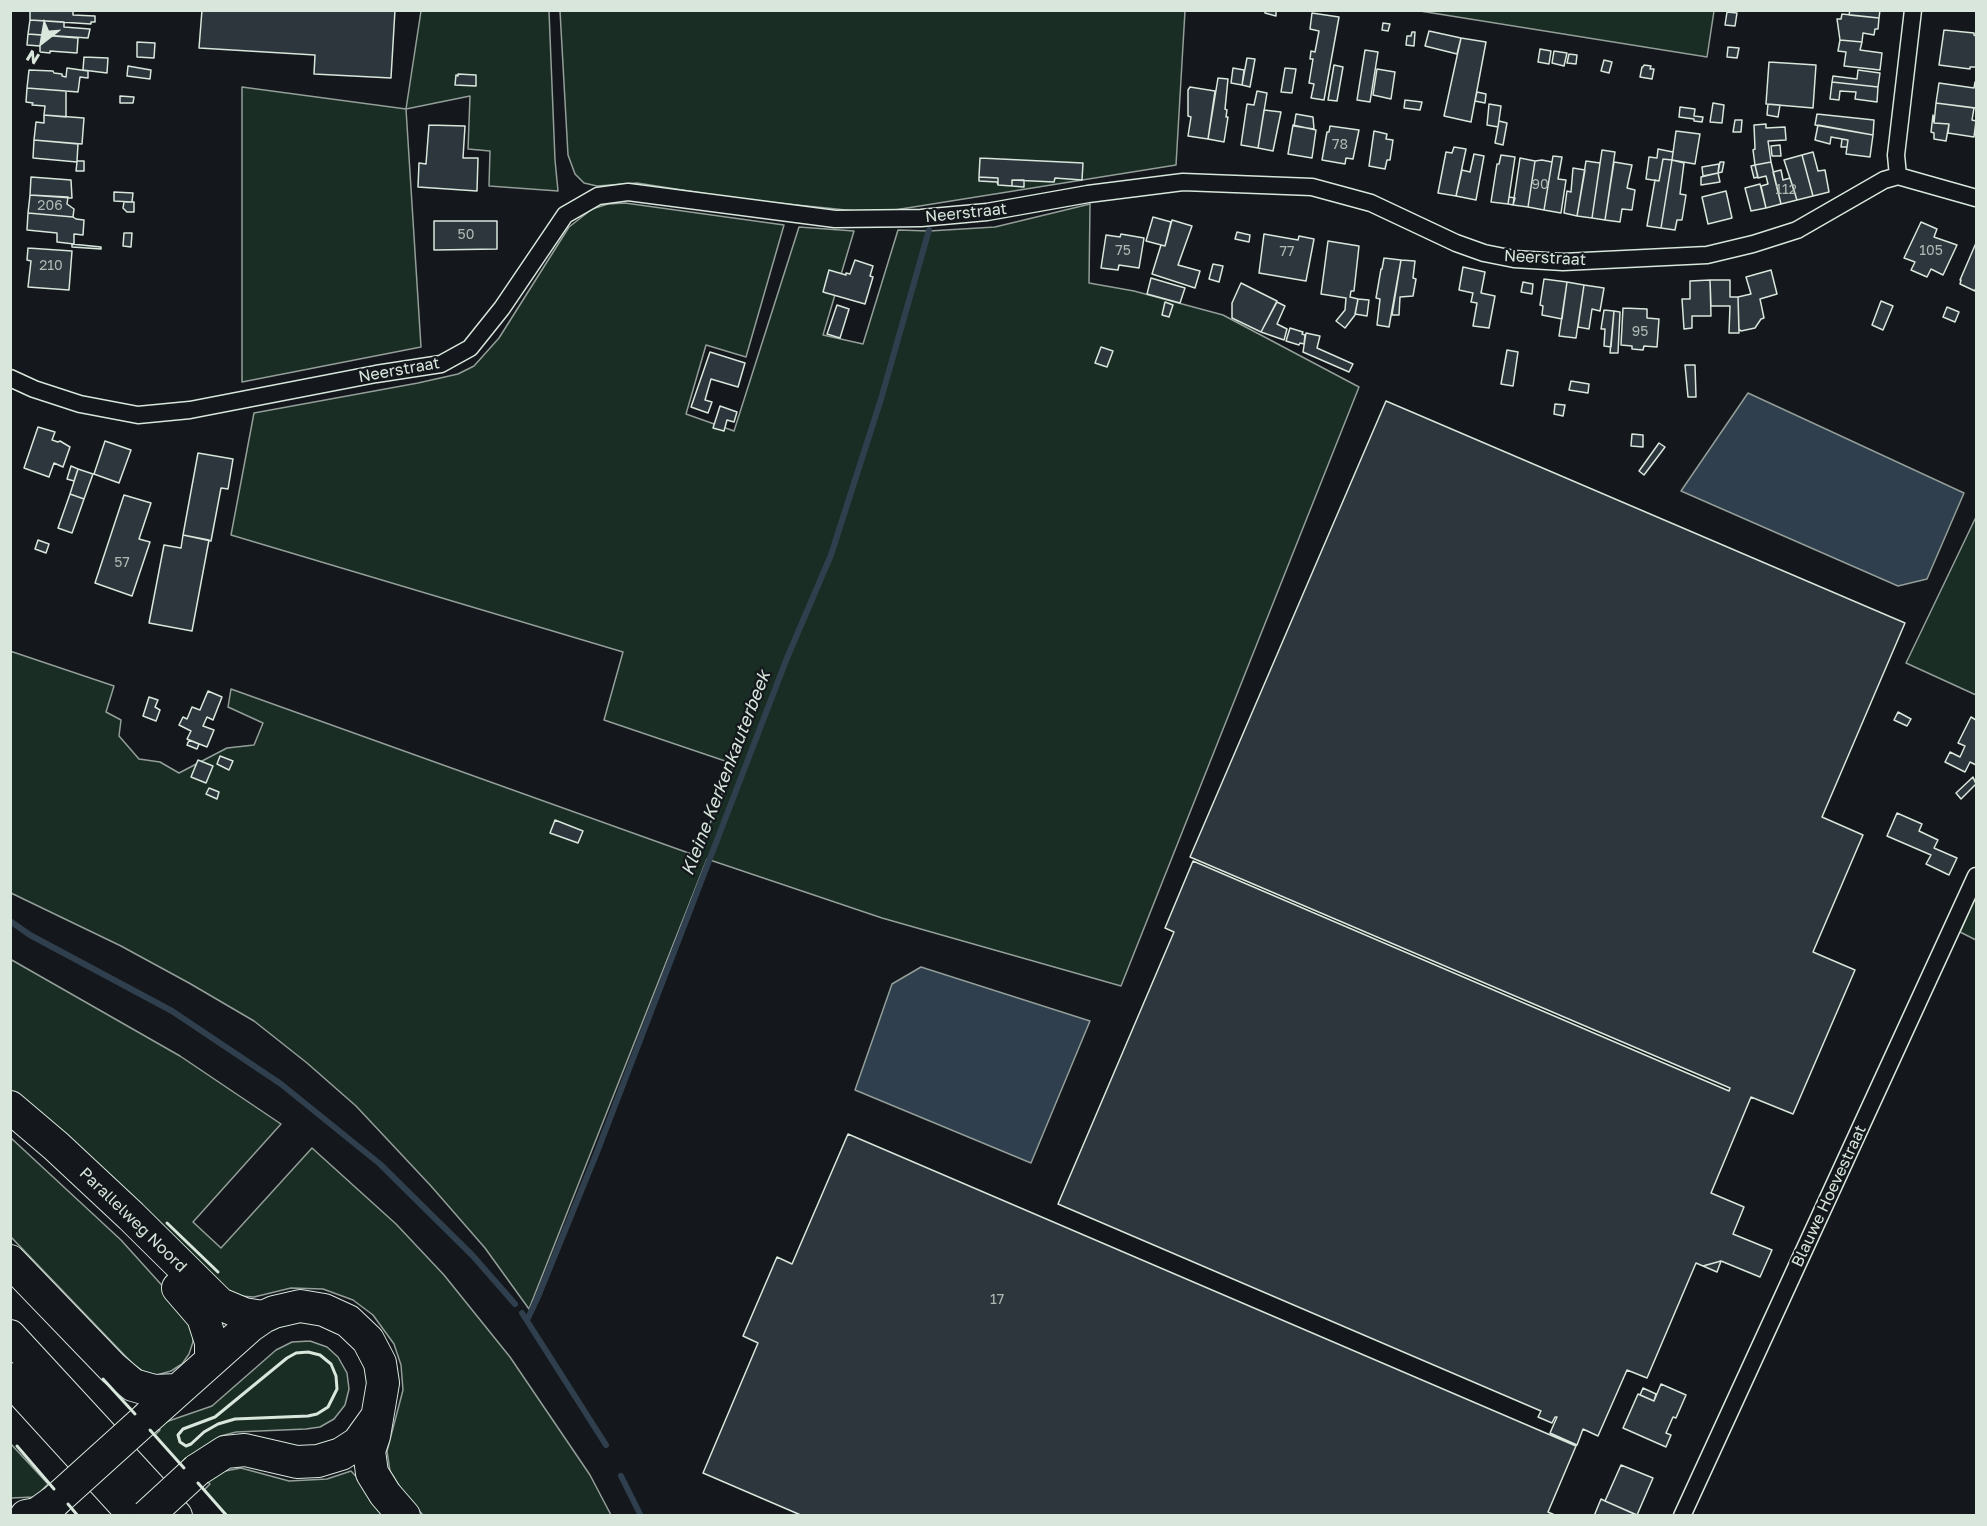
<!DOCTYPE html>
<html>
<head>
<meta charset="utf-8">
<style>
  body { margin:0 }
  #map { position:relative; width:1987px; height:1526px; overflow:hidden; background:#14181c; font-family:"Golos Text",sans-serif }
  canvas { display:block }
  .frame { position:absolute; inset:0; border:12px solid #d8e6dc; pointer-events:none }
  .north { position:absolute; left:12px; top:12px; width:60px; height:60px; -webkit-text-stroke:4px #14181c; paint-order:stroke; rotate:211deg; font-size:16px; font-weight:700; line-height:24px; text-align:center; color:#d8e6dc }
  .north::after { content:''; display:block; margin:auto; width:21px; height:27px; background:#d8e6dc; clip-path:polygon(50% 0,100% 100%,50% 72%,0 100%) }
</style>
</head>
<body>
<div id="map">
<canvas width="1987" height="1526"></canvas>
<div class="frame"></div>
<div class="north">N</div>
</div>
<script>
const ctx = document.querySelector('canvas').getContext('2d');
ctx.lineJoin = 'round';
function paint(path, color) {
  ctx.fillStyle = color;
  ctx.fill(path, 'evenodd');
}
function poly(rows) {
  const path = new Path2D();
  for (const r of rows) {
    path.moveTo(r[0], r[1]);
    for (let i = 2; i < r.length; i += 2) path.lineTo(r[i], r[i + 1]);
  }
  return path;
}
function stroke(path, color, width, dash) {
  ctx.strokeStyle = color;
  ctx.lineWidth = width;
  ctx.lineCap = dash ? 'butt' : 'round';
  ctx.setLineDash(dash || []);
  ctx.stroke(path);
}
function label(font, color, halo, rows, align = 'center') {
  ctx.font = font + ' "Golos Text",sans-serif';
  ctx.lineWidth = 4.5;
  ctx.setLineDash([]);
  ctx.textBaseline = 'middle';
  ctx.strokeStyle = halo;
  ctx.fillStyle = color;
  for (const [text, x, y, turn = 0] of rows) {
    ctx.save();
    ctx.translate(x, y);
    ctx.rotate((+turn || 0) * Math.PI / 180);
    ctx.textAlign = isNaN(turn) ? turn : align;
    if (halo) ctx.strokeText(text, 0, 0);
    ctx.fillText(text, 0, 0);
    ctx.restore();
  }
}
const green = poly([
  [421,11,549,11,555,160,558,191,489,186,490,151,468,149,470,96,406,109,421,347,242,382,242,87,406,109,421,11],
  [560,11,1185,11,1176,165,876,213,747,200,637,183,597,186,584,183,575,174,568,155,560,11],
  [1420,11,1714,10,1714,11,1707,57,1420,11],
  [625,203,784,225,746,357,706,345,686,414,734,431,799,227,854,231,823,335,863,344,898,230,929,231,995,227,1090,204,1089,283,1134,291,1223,315,1359,387,1121,986,882,918,707,859,529,1309,485,1248,431,1186,356,1106,307,1063,254,1021,189,983,121,946,11,893,10,651,114,686,106,712,121,720,119,736,139,759,160,762,179,773,227,748,254,745,263,723,228,707,231,689,697,856,734,764,604,720,623,652,231,535,254,413,418,383,458,374,474,366,499,338,569,227,592,209,608,204,625,203],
  [1976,517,1976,695,1906,663,1976,517],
  [1976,895,1976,940,1960,932,1976,895],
  [10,959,180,1056,281,1124,193,1222,221,1248,312,1148,396,1224,444,1275,510,1357,590,1475,611,1515,423,1515,405,1495,390,1471,387,1451,403,1390,401,1365,394,1344,373,1315,353,1300,323,1289,291,1288,254,1297,239,1296,224,1290,11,1095,10,959],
  [11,1138,121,1240,186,1312,193,1327,193,1342,189,1354,182,1364,171,1371,157,1375,143,1371,133,1364,11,1237,11,1138],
  [310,1341,327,1347,338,1357,347,1373,349,1389,345,1405,334,1419,320,1427,306,1429,236,1432,221,1436,202,1449,189,1461,186,1458,180,1464,155,1435,160,1430,157,1425,212,1406,276,1350,292,1342,310,1341],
  [10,1443,48,1484,42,1490,45,1493,34,1497,11,1498,10,1443],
  [241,1468,289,1481,327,1479,351,1471,392,1515,227,1515,204,1490,210,1484,207,1481,220,1472,241,1468]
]);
paint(green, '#1a2d24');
stroke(green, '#939e99', 1.5);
const water = poly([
  [1748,393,1964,493,1927,579,1898,586,1681,491,1748,393],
  [921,967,1090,1021,1031,1163,855,1090,892,984,921,967]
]);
paint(water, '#2f3f4d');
stroke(water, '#939e99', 1.5);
stroke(poly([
  [10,921,30,935,172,1011,281,1084,380,1164,473,1256,515,1304],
  [522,1313,606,1445],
  [528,1318,537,1299,597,1152,787,658,831,555,881,399,929,230],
  [621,1476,641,1516]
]), '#2f3f4d', 6);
const building = poly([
  [30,10,73,10,73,15,95,16,95,22,91,22,91,24,30,20,30,10],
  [202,10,395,10,391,78,314,74,315,55,199,48,202,10],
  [1265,10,1276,10,1276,16,1265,13,1265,10],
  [1850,10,1880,10,1879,18,1849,15,1850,10],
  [1727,12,1737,13,1735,26,1725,25,1727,12],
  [1312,13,1339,17,1324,100,1311,98,1314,84,1309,83,1313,59,1310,59,1311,51,1315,52,1319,31,1310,29,1312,13],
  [1842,14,1879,18,1878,29,1875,29,1874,35,1863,33,1862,42,1840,40,1837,19,1841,19,1842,14],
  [30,20,64,22,64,27,90,29,88,38,28,34,30,20],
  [1383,23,1390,24,1388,31,1382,30,1383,23],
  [1944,30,1974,33,1974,35,1976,36,1976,67,1970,67,1970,69,1939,65,1944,30],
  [1429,31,1461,38,1457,54,1425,46,1429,31],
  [1412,32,1415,32,1414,46,1406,45,1407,36,1411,36,1412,32],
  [28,34,78,38,77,53,50,51,50,53,40,52,40,46,27,45,28,34],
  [1461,38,1486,42,1471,122,1444,116,1461,38],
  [1840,40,1862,42,1860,50,1882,53,1880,70,1844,66,1846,52,1838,51,1840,40],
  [137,42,155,43,154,58,137,57,137,42],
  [1728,47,1739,48,1737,58,1727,57,1728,47],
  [1540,49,1551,51,1549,64,1538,62,1540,49],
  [1365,50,1378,52,1370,102,1357,100,1365,50],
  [1554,51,1567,53,1564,66,1552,63,1554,51],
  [1569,54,1577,55,1576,64,1567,63,1569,54],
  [84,57,108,58,107,73,83,70,84,57],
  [1247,58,1255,59,1250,87,1242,85,1247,58],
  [1604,60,1612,62,1609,73,1601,71,1604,60],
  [1769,62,1816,65,1813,108,1766,104,1769,62],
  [1334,65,1343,67,1337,101,1328,100,1334,65],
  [1644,65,1651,66,1650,69,1654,69,1652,79,1640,77,1642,67,1643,67,1644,65],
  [128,66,151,70,150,79,127,76,128,66],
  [67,68,88,71,88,78,80,77,78,92,27,88,29,70,53,71,54,73,62,74,62,76,66,77,67,68],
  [1233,68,1244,70,1242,85,1231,83,1233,68],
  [1285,68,1296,69,1292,93,1281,92,1285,68],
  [1377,69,1395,72,1391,99,1373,95,1377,69],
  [1858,70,1880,73,1878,87,1832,82,1833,76,1857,79,1858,70],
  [458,74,476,75,476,86,455,85,456,75,458,76,458,74],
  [1218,78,1228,79,1225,109,1227,110,1226,117,1228,117,1224,142,1208,139,1218,78],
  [1832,82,1878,87,1877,102,1855,99,1856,92,1840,91,1839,100,1830,99,1832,82],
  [1975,82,1976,82,1976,108,1936,103,1939,83,1974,88,1975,82],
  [1190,87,1215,91,1208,139,1188,136,1191,117,1188,116,1188,90,1190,87],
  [27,88,66,91,66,117,44,115,45,106,32,105,33,103,26,102,27,88],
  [1257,91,1267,93,1258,148,1241,145,1247,104,1254,105,1257,91],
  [1477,92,1486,94,1485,103,1475,101,1477,92],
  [120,96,134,97,133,103,120,103,120,96],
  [1405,100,1422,102,1420,110,1404,108,1405,100],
  [1713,103,1724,105,1722,123,1710,122,1713,103],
  [1936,103,1974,108,1972,120,1976,121,1974,137,1948,133,1949,124,1934,123,1936,103],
  [1489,104,1501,106,1498,127,1487,125,1489,104],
  [1768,104,1780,105,1778,117,1767,115,1768,104],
  [1680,107,1695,109,1694,116,1703,117,1702,122,1694,121,1694,119,1679,117,1680,107],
  [1264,110,1281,112,1273,151,1258,148,1264,110],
  [1296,114,1313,117,1314,129,1294,126,1296,114],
  [1817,114,1874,120,1873,135,1815,125,1817,114],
  [44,115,84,118,82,144,34,140,36,122,44,123,44,115],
  [1933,115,1934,123,1949,124,1946,141,1934,139,1934,133,1931,132,1933,115],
  [1735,120,1742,120,1741,132,1733,132,1735,120],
  [1499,121,1507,123,1503,145,1495,143,1499,121],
  [1766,124,1766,128,1785,127,1786,140,1768,141,1771,162,1755,165,1753,150,1755,149,1754,125,1766,124],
  [429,125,465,126,463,158,478,158,477,191,418,187,419,163,426,164,429,125],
  [1293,125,1316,130,1312,158,1288,154,1293,125],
  [1818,125,1873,135,1870,157,1846,154,1848,140,1831,137,1830,144,1815,140,1818,125],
  [1330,126,1359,130,1353,159,1346,158,1345,164,1322,160,1327,132,1329,132,1330,126],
  [1374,131,1387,134,1386,139,1393,140,1390,160,1387,160,1385,169,1369,166,1374,131],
  [1676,131,1700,134,1695,164,1672,160,1676,131],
  [1842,139,1848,140,1847,147,1841,147,1842,139],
  [34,140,78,144,77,161,84,161,84,171,76,171,77,162,33,158,34,140],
  [1780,145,1781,156,1772,156,1771,146,1780,145],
  [1454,147,1466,149,1456,196,1438,193,1446,152,1452,153,1454,147],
  [1658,149,1673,152,1672,160,1663,159,1659,181,1646,179,1649,157,1657,158,1658,149],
  [1602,150,1615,152,1605,220,1592,218,1602,150],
  [1813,152,1818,171,1825,170,1829,192,1813,196,1802,155,1813,152],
  [1474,154,1484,156,1476,200,1456,196,1462,170,1470,172,1474,154],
  [1501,155,1515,157,1508,204,1491,202,1497,164,1499,164,1501,155],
  [1802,155,1813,196,1797,200,1784,160,1802,155],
  [1553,156,1562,157,1558,179,1566,180,1561,213,1544,210,1553,156],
  [980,158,1083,163,1082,180,1055,178,1054,182,1012,180,1012,186,998,185,998,178,979,177,980,158],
  [1520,158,1535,161,1528,207,1513,205,1520,158],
  [1663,159,1672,160,1661,228,1647,226,1655,180,1659,181,1663,159],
  [1542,160,1552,162,1544,210,1528,207,1535,161,1542,160],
  [1672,160,1684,163,1680,194,1686,195,1682,220,1677,220,1675,230,1661,228,1672,160],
  [1586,161,1600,163,1592,218,1577,216,1586,161],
  [1614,162,1632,165,1627,188,1635,190,1632,210,1622,209,1620,222,1605,220,1614,162],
  [1720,162,1724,162,1722,172,1718,173,1720,162],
  [1771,162,1781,204,1766,208,1761,186,1768,184,1766,176,1758,178,1755,165,1771,162],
  [1719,164,1718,173,1703,176,1702,167,1719,164],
  [1755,165,1758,177,1754,178,1751,166,1755,165],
  [1573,168,1585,170,1577,216,1564,213,1567,191,1571,192,1573,168],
  [1781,170,1783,180,1790,178,1797,200,1781,204,1773,172,1781,170],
  [1718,173,1720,182,1701,185,1701,177,1718,173],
  [31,177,71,180,72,198,30,195,31,177],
  [979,177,998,178,998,185,997,182,979,181,979,177],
  [1012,180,1024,180,1024,187,1012,186,1012,180],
  [1760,184,1766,208,1751,211,1745,188,1760,184],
  [1726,191,1732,218,1708,224,1702,197,1726,191],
  [114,192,133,193,132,202,114,201,114,192],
  [30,195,68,197,67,204,74,209,73,217,28,213,30,195],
  [1509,197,1515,198,1513,205,1508,204,1509,197],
  [124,202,134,202,134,212,127,212,123,208,124,202],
  [28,213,73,217,76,219,84,220,83,235,74,234,74,244,57,242,57,233,27,230,28,213],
  [1153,217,1171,222,1165,246,1146,241,1153,217],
  [1172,220,1192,226,1178,265,1200,271,1195,288,1152,274,1161,245,1165,246,1172,220],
  [434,221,497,221,497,249,434,250,434,221],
  [1921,222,1937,229,1934,237,1957,245,1943,275,1931,269,1927,277,1911,270,1915,262,1904,258,1921,222],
  [1237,232,1250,235,1249,242,1235,239,1237,232],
  [124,233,132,233,131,247,123,246,124,233],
  [1121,234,1144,238,1139,268,1119,265,1118,270,1101,268,1106,235,1120,237,1121,234],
  [1264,234,1298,240,1299,236,1314,239,1306,281,1259,273,1264,234],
  [1328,241,1359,246,1354,291,1351,291,1350,297,1358,299,1355,315,1345,328,1336,321,1345,310,1346,298,1321,294,1328,241],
  [1976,243,1976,287,1975,291,1960,284,1961,280,1960,280,1976,243],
  [72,244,101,247,101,249,72,247,72,244],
  [28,248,72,251,69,290,28,287,31,261,27,260,28,248],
  [1384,258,1401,260,1389,327,1377,325,1380,299,1376,298,1381,269,1382,269,1384,258],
  [855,260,873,266,870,276,873,277,865,304,823,292,829,270,846,275,846,273,850,274,855,260],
  [1401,260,1415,261,1413,278,1416,279,1413,296,1400,297,1399,315,1392,315,1401,260],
  [1213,264,1223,266,1219,282,1209,279,1213,264],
  [1463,267,1485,272,1481,293,1495,296,1489,328,1473,326,1477,303,1471,302,1473,293,1459,290,1463,267],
  [1771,270,1777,294,1760,299,1764,318,1761,319,1755,328,1741,331,1739,329,1738,297,1751,294,1746,277,1771,270],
  [1151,278,1185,288,1180,303,1147,294,1151,278],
  [1544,279,1567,282,1562,319,1542,315,1543,306,1540,305,1544,279],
  [1710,280,1711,316,1692,316,1692,328,1684,329,1682,299,1690,299,1690,281,1710,280],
  [1710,280,1730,280,1730,297,1738,297,1739,333,1729,333,1730,306,1711,306,1710,280],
  [1523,282,1533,284,1532,294,1521,292,1523,282],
  [1567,282,1584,285,1576,338,1559,336,1567,282],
  [1241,283,1277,301,1261,332,1232,318,1232,303,1241,283],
  [1584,285,1604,288,1600,311,1592,309,1589,329,1578,327,1584,285],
  [1358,299,1369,300,1367,316,1355,314,1358,299],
  [1881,301,1893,306,1883,330,1872,325,1881,301],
  [1165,302,1173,305,1169,317,1162,315,1165,302],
  [1277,302,1285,306,1277,324,1287,329,1284,340,1261,332,1277,302],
  [837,305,849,309,840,338,827,334,837,305],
  [1947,307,1959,312,1955,322,1943,317,1947,307],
  [1623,308,1647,309,1647,318,1659,319,1657,347,1644,346,1643,350,1632,349,1632,346,1621,345,1623,308],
  [1604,310,1614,311,1611,347,1604,346,1605,329,1601,329,1604,310],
  [1614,311,1620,312,1618,353,1610,353,1614,311],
  [1290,328,1303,332,1302,334,1305,335,1304,344,1300,343,1299,345,1286,341,1290,328],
  [1306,333,1320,336,1317,348,1353,364,1349,372,1303,352,1306,333],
  [1101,347,1113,351,1107,367,1095,363,1101,347],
  [1507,350,1518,352,1513,386,1501,384,1507,350],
  [710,352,745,363,738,387,711,379,705,400,712,402,708,413,691,407,710,352],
  [1685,365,1695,365,1696,397,1688,397,1685,365],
  [1571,381,1589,384,1588,393,1569,390,1571,381],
  [1386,401,1905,623,1822,817,1863,835,1813,952,1855,970,1793,1114,1751,1097,1711,1193,1744,1207,1733,1234,1772,1250,1760,1277,1721,1261,1703,1266,1696,1263,1647,1378,1627,1370,1598,1436,1583,1429,1577,1445,1550,1433,1557,1417,1555,1417,1552,1423,1538,1417,1541,1411,1058,1204,1174,932,1165,928,1193,861,1729,1091,1730,1088,1190,857,1386,401],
  [1555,404,1565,405,1563,416,1554,414,1555,404],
  [720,406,737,412,734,422,727,420,724,431,713,428,720,406],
  [38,427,55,432,52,440,58,442,60,441,70,447,63,467,54,463,49,477,24,468,38,427],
  [1632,434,1643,435,1643,447,1631,446,1632,434],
  [105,441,131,450,119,483,94,474,105,441],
  [1659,443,1665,447,1644,475,1639,471,1659,443],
  [198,453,233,459,228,489,221,488,211,541,183,535,198,453],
  [71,466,78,469,74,481,67,479,71,466],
  [78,469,93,474,84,499,70,494,78,469],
  [70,494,84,499,72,533,58,528,70,494],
  [124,495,151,503,139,539,150,542,132,596,95,583,124,495],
  [183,535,209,540,192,631,149,623,164,545,181,548,183,535],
  [38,540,49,544,46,553,35,549,38,540],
  [208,691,222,697,213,720,207,717,203,726,214,730,207,747,187,739,191,731,179,725,183,717,187,719,192,707,200,710,208,691],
  [149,697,158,700,155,707,160,710,156,721,143,716,149,697],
  [1898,712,1911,719,1907,726,1894,720,1898,712],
  [1971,717,1976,720,1976,765,1970,762,1965,772,1945,762,1950,752,1960,757,1965,746,1958,743,1971,717],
  [189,740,199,744,197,749,187,745,189,740],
  [220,756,233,761,229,770,217,764,220,756],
  [198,760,213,766,206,783,191,777,198,760],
  [1973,777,1976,784,1961,799,1956,793,1973,777],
  [209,788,219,792,217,799,206,794,209,788],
  [1897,813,1922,824,1919,831,1938,840,1934,848,1957,858,1949,875,1926,864,1931,855,1887,836,1897,813],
  [555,820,583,831,578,843,550,833,555,820],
  [848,1134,1576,1446,1548,1512,1557,1516,803,1516,703,1473,758,1343,743,1336,777,1257,792,1264,848,1134],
  [1721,1261,1717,1272,1703,1266,1721,1261],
  [1661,1384,1686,1395,1676,1418,1673,1417,1666,1433,1671,1435,1666,1447,1623,1428,1638,1394,1654,1401,1661,1384],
  [1643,1388,1656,1394,1654,1401,1640,1395,1643,1388],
  [1621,1465,1653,1478,1637,1515,1605,1501,1621,1465],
  [1601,1499,1605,1501,1639,1516,1594,1516,1601,1499]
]);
paint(building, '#2c363c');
stroke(building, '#d8e6dc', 1.5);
const street = poly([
  [1898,176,1896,155,1913,10],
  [10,378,34,389,80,404,138,415,190,410,376,374,441,364,470,348,502,308,565,215,598,196,628,192,835,219,921,218,987,212,1088,194,1183,182,1312,187,1371,203,1456,243,1484,253,1514,259,1563,262,1707,255,1753,244,1797,230,1884,180,1898,176,1976,198],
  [1682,1516,1976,876]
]);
const highway = poly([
  [10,1107,56,1146,131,1216,220,1304,244,1314,263,1317],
  [10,1261,113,1368,133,1385,154,1391,177,1390],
  [178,1288,203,1317,211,1342,211,1360],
  [10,1336,176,1516],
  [10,1379,135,1516],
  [148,1417,250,1326,263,1317,274,1312,300,1306,324,1310,348,1321,368,1340,380,1363,383,1383,374,1436,369,1451,372,1473,385,1494,404,1516],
  [197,1470,225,1452,245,1450,297,1462,318,1461,341,1454,358,1443,376,1418],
  [26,1516,37,1514,55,1501]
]);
stroke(street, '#d8e6dc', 19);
stroke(highway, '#d8e6dc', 34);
stroke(street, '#14181c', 16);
stroke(highway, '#14181c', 32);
const highwayBridge = poly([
  [55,1501,148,1417],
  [147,1516,197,1470]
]);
stroke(highwayBridge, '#d8e6dc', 34, []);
stroke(highwayBridge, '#14181c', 32);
stroke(poly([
  [167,1223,218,1272],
  [308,1352,320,1355,331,1364,336,1376,337,1389,328,1407,317,1414,308,1416,235,1419,218,1424,204,1432,191,1444,186,1446,180,1442,178,1435,183,1429,215,1417,287,1358,296,1353,308,1352],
  [103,1379,135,1414],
  [150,1430,184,1468],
  [17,1446,54,1489],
  [198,1483,227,1516],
  [68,1504,78,1516]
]), '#d8e6dc', 3);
label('14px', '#adbab4', null, [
  ["78",1340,145],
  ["90",1540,185],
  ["112",1786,190],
  ["206",50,206],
  ["50",466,235],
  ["75",1123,251],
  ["105",1931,251],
  ["77",1287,252],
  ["210",51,266],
  ["95",1640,332],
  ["57",122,563],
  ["17",997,1300]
]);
label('16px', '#d8e6dc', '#14181c', [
  ["Neerstraat",966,213,-6],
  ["Neerstraat",1545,258,3],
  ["Neerstraat",399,370,-10],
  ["Blauwe Hoevestraat",1829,1196,-65],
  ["Parallelweg Noord",133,1220,44]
]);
label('italic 18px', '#d8e6dc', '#14181c', [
  ["Kleine Kerkenkauterbeek",726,773,-69]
]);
</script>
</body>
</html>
